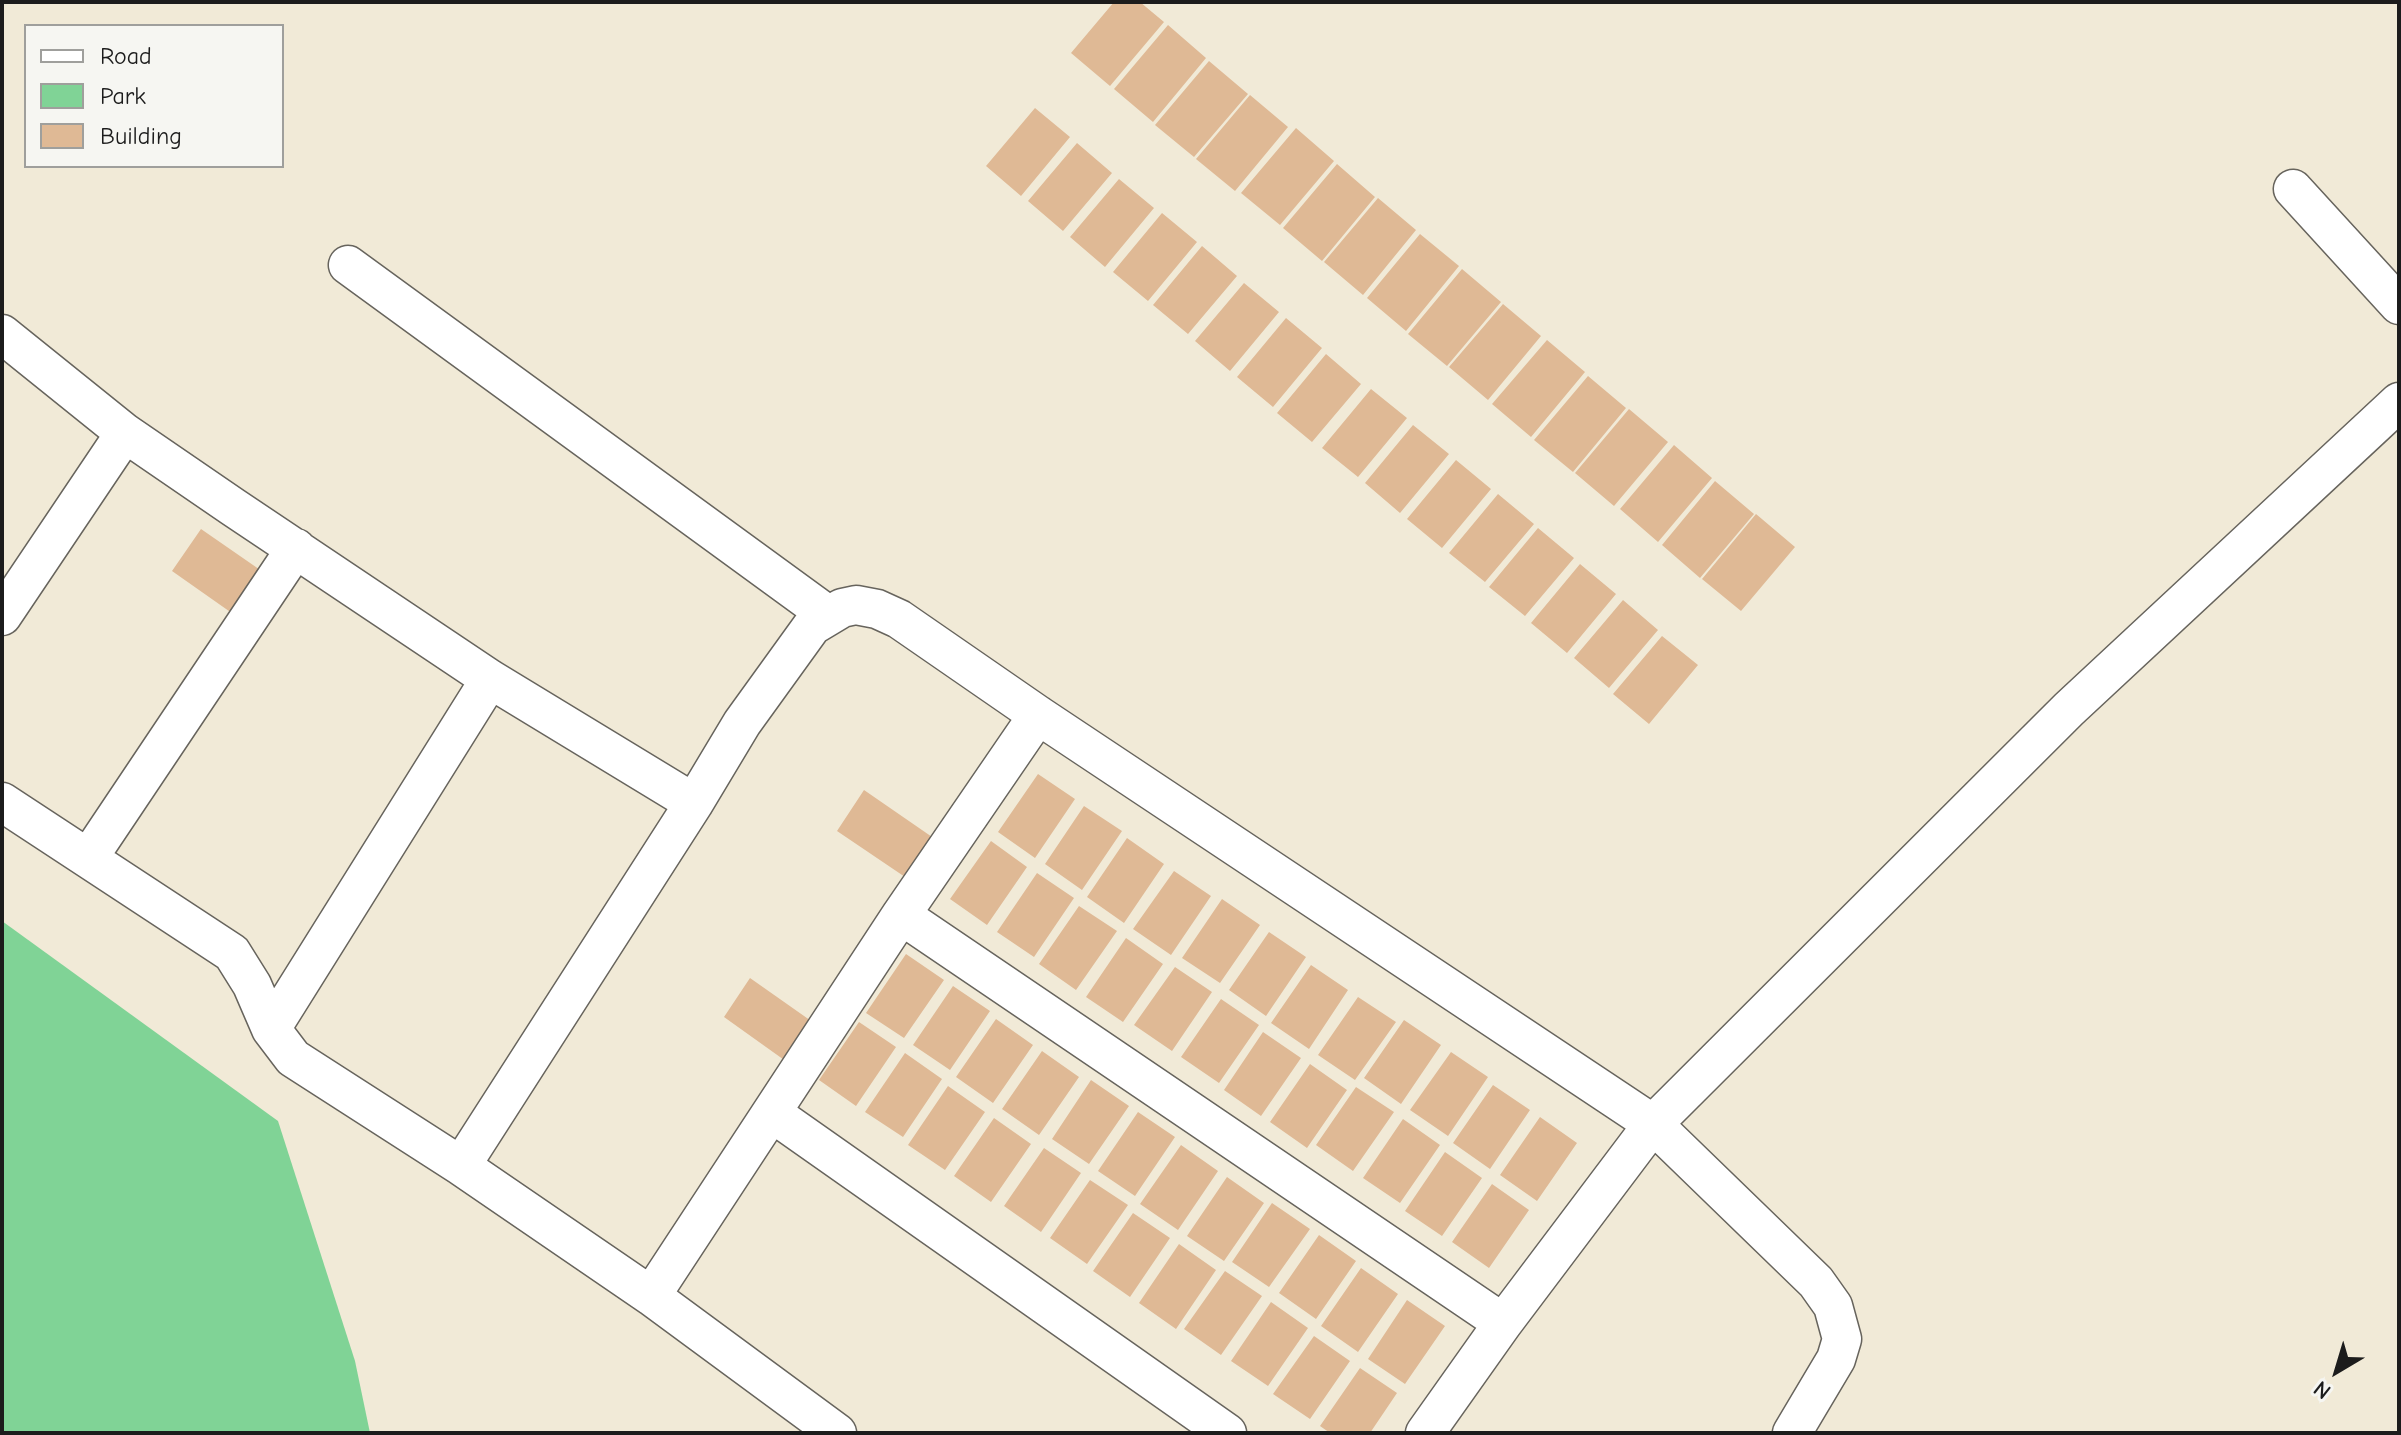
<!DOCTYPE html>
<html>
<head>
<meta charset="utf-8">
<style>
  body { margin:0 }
  #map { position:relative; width:2401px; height:1435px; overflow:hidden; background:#f1ead7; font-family:"Comic Neue",sans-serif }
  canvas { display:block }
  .frame { position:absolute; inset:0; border:4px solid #1c1c1c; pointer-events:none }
  .legend { position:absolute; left:24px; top:24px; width:260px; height:144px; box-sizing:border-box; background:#f6f6f2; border:2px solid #9f9f9c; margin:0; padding:10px 14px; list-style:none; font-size:24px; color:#1c1c1c }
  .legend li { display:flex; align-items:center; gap:16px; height:40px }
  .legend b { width:40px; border:2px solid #9f9f9c }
  .north { position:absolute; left:2297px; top:1331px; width:80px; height:80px; -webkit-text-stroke:6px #f6f6f2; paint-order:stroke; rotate:218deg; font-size:22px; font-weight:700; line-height:32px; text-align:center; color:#1c1c1c }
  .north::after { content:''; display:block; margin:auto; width:28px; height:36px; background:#1c1c1c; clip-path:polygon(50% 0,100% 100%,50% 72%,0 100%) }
</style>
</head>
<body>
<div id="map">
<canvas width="2401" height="1435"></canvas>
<div class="frame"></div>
<ul class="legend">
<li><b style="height:10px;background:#fff"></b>Road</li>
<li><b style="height:22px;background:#80d396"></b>Park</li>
<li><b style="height:22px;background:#dfb995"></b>Building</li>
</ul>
<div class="north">N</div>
</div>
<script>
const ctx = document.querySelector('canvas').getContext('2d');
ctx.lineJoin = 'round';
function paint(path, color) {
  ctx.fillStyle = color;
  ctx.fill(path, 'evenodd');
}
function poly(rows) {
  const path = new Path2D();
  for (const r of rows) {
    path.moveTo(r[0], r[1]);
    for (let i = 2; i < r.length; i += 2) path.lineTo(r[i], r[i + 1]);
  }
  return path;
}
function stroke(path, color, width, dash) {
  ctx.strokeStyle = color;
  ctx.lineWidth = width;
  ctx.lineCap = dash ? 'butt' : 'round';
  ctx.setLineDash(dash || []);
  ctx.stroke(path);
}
paint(poly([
  [2,921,278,1121,355,1361,370,1433,2,1433]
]), '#80d396');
paint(poly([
  [1114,2,1140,2,1164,22,1110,86,1071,53],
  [1168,25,1206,58,1153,122,1114,89],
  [1209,61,1248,94,1194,157,1155,125],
  [1250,95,1288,127,1235,191,1196,159],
  [1035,108,1070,137,1021,196,986,166],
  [1296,128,1334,161,1280,225,1241,193],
  [1077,143,1112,173,1063,231,1028,201],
  [1337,164,1375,197,1322,261,1283,228],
  [1119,179,1154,208,1105,267,1070,237],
  [1378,198,1416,230,1363,295,1324,262],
  [1162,213,1197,242,1148,301,1113,272],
  [1420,234,1459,266,1406,331,1367,298],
  [1202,246,1237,276,1188,334,1153,305],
  [1462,269,1501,302,1447,366,1408,334],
  [1244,283,1279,312,1230,371,1195,341],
  [1503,304,1541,336,1488,400,1449,367],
  [1286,318,1322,348,1273,407,1237,377],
  [1547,340,1585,372,1531,437,1492,404],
  [1326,354,1361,384,1312,442,1277,413],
  [1588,376,1626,408,1573,472,1534,440],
  [1371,389,1407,418,1358,477,1322,448],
  [1629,409,1668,442,1614,506,1575,473],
  [1413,425,1449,454,1400,513,1365,483],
  [1674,445,1712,478,1658,542,1620,509],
  [1456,460,1491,489,1442,548,1407,519],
  [1715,481,1754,514,1700,578,1662,545],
  [1498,494,1534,524,1485,582,1449,553],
  [1756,514,1795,547,1741,611,1702,579],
  [1538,528,1574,558,1525,616,1489,587],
  [201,529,266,574,236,616,172,571],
  [1580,564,1616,594,1567,653,1531,623],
  [1623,600,1658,630,1609,688,1574,658],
  [1662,636,1698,665,1649,724,1613,694],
  [1038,774,1075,799,1035,858,998,832],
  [864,790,935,839,908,879,837,831],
  [1084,806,1122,831,1082,890,1045,864],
  [1127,838,1164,864,1124,923,1087,897],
  [991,841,1027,867,987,925,950,899],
  [1174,871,1211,896,1171,955,1133,929],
  [1037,873,1074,898,1034,957,997,932],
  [1222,899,1260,925,1220,983,1182,958],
  [1079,906,1117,931,1076,990,1039,964],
  [1269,932,1306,957,1266,1016,1229,990],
  [1126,938,1163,964,1123,1022,1086,997],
  [906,954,944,980,904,1038,866,1013],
  [1311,965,1348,990,1309,1049,1271,1023],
  [1175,967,1212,992,1172,1051,1134,1025],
  [750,978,814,1023,787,1062,724,1017],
  [953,986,990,1011,950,1070,913,1045],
  [1358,997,1396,1022,1355,1080,1318,1055],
  [1221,999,1259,1025,1219,1083,1181,1057],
  [996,1019,1033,1045,993,1103,956,1077],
  [1404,1020,1441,1045,1401,1104,1364,1078],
  [859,1022,896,1047,856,1106,819,1080],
  [1263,1032,1301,1058,1261,1116,1224,1090],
  [1042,1051,1079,1077,1039,1135,1002,1109],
  [1451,1052,1488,1077,1448,1136,1410,1110],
  [905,1053,942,1079,903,1137,865,1112],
  [1310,1064,1347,1090,1307,1148,1270,1122],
  [1091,1080,1129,1106,1089,1164,1052,1139],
  [1493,1085,1530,1110,1490,1169,1453,1143],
  [948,1086,985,1112,945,1170,908,1145],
  [1356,1087,1394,1112,1353,1171,1316,1145],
  [1138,1112,1175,1137,1135,1196,1098,1171],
  [1540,1117,1577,1143,1537,1201,1500,1175],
  [994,1118,1031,1144,991,1202,954,1176],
  [1403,1119,1440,1145,1400,1203,1363,1178],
  [1181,1145,1218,1171,1178,1230,1140,1204],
  [1044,1148,1081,1173,1041,1232,1004,1206],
  [1445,1152,1482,1178,1442,1236,1405,1211],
  [1227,1177,1264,1203,1224,1261,1187,1236],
  [1090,1180,1128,1205,1087,1264,1050,1238],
  [1492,1184,1529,1210,1489,1268,1452,1242],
  [1272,1203,1310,1229,1269,1287,1232,1262],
  [1133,1213,1170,1238,1130,1297,1093,1271],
  [1319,1235,1356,1261,1316,1319,1279,1293],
  [1179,1244,1216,1270,1176,1329,1139,1303],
  [1361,1268,1398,1294,1358,1352,1321,1326],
  [1225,1271,1262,1296,1221,1355,1184,1329],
  [1407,1300,1445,1326,1405,1384,1368,1359],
  [1271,1302,1308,1328,1268,1386,1231,1361],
  [1314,1336,1350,1361,1310,1419,1273,1394],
  [1360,1368,1397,1393,1370,1433,1330,1433,1320,1426]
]), '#dfb995');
const minor = poly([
  [2293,189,2399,305],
  [348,265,828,615],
  [2,334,125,433,233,507,490,679,694,803],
  [2,616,125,433],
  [1038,715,901,915,1503,1323],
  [2,802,232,953,252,985,271,1029,293,1058,461,1166,651,1296,837,1433],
  [89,857,296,548],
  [271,1029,490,679],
  [772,1113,1227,1433],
  [461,1166,694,803,742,723,812,626,842,608,856,605,877,609,899,619,1038,715,1653,1124,1816,1282,1833,1306,1842,1339,1836,1359,1792,1433],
  [651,1296,901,915],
  [1425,1433,1503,1323,1653,1124,2069,709,2399,402]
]);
stroke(minor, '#67645d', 41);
stroke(minor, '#fff', 38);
</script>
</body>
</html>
